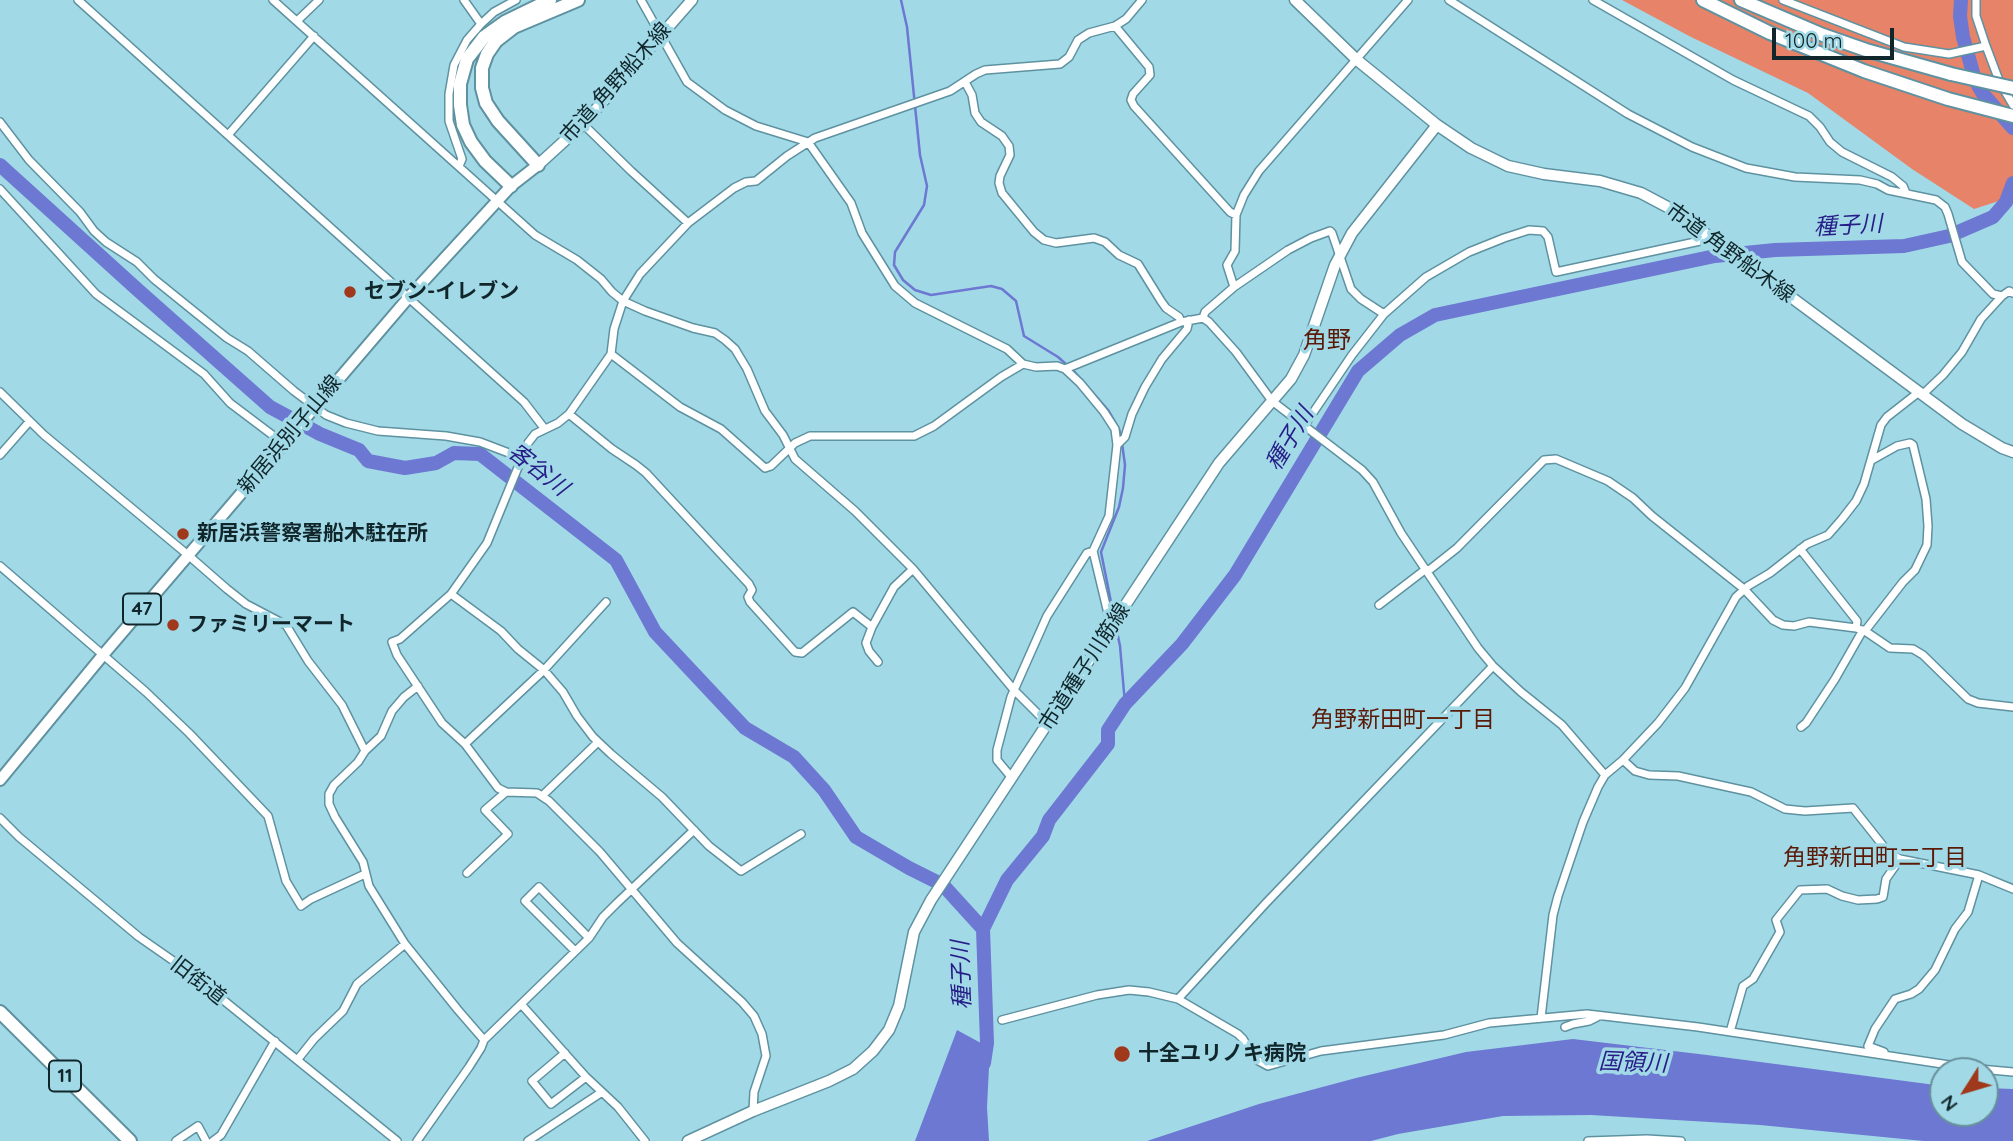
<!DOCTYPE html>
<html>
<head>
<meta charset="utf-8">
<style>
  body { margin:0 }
  #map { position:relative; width:2013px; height:1141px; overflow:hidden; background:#a2d9e7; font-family:Quicksand,sans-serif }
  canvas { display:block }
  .north { position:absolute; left:1929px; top:1057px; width:70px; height:70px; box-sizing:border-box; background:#a2d9e7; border:2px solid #68919c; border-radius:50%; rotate:233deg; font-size:19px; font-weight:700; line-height:28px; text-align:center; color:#10262b }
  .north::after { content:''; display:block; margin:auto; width:24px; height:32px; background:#a0381b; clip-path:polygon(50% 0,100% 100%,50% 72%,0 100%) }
  .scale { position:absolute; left:1772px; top:28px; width:122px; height:32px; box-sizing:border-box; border:4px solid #10262b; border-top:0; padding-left:9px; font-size:21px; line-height:24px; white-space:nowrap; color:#10262b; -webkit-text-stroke:5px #a2d9e7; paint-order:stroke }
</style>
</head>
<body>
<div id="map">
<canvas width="2013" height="1141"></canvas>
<div class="north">N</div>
<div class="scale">100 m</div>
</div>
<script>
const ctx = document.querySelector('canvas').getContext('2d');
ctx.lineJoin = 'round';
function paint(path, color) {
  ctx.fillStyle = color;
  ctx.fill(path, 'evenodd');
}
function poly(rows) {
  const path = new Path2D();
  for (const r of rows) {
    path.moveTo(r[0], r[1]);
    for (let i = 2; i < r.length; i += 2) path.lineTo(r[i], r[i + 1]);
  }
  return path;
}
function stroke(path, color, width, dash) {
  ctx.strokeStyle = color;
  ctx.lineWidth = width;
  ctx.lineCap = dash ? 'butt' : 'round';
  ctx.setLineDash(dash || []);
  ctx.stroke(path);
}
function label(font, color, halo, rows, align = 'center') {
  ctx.font = font + ' Quicksand,"Noto Sans JP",sans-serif';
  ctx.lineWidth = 7;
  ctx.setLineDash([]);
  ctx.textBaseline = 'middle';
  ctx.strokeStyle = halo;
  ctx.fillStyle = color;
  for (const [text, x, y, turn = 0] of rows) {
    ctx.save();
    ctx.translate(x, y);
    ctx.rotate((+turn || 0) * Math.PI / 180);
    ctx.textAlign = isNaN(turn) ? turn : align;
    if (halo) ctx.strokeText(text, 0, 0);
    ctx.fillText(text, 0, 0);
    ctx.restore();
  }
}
paint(poly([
  [1622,0,2013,0,2013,179,2002,200,1974,209,1912,169,1808,93,1691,37]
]), '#e78368');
paint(poly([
  [957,1030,990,1048,987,1107,989,1141,915,1141],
  [1573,1039,1707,1055,1943,1086,1943,1113,1985,1113,1985,1088,2013,1089,2013,1141,1924,1141,1760,1125,1591,1115,1503,1116,1398,1134,1371,1141,1147,1141,1259,1104,1356,1078,1466,1052]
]), '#6c78d1');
stroke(poly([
  [901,0,907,27,920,155,927,186,924,205,895,252,894,265,903,280,915,290,931,295,991,286,1002,289,1016,301,1024,336,1058,357,1067,365],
  [1072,369,1108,410,1119,429,1121,437],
  [1114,617,1101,552,1119,507,1123,488,1125,465,1122,443],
  [1116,627,1120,646,1125,704]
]), '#6c78d1', 2.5);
stroke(poly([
  [1961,0,1960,16,1963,37,1975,80,1983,94,2013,128],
  [0,165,139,291,270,407,320,434,359,450,368,461,405,468,436,463,454,453,480,454,616,560,655,632,745,728,794,757,824,790,856,837,909,868,943,885,983,929],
  [984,1063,987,1043,983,929,1007,880,1043,836,1049,820,1108,744,1108,730,1125,704,1182,644,1235,575,1358,371,1400,335,1435,315,1715,256,1775,250,1904,246,1949,236,1993,217,2006,202,2013,183]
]), '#6c78d1', 14);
const street = poly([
  [78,0,524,402,544,428],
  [273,0,535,235,577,260,601,279,612,292,623,301,645,311,693,328,715,333,725,340,735,349,747,369,765,411,783,435,795,459,855,511,913,569,1014,690,1048,724],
  [641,0,687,82,725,110,756,126,808,142,851,203,862,233,895,286,915,303,1007,349,1023,364,1036,367,1057,366,1065,369,1181,322,1203,318,1209,322,1236,352,1272,401,1362,470,1373,482,1401,533,1478,648,1493,666,1521,692,1562,725,1605,775],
  [1449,0,1628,114,1692,147,1746,168,1795,177,1860,180,1877,184,1888,190,1936,200,1945,207,1948,214,1962,262,1993,294,2002,296,2009,291,2013,293],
  [1593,0,1733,80,1809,116,1820,127,1830,142,1842,152,1892,177,1903,186,1906,193],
  [1783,0,1904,47,1949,54,1986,46],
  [1976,0,1976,16,1986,46,2000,83,2013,105],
  [297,21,319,0],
  [481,24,494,12,516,0],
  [1115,26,1149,67,1150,75,1133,94,1131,100,1134,106,1230,212,1236,215],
  [965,82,972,95,975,113,981,122,1002,136,1009,146,1010,155,1000,176,999,183,1002,193,1034,232,1044,240,1056,243,1094,238,1105,242,1119,255,1138,264,1161,301,1166,308,1179,317,1181,322],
  [0,122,29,160,80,212,94,231,106,242,137,262,154,279,227,338,248,351,294,391,326,415,346,423,378,431,446,436,480,442,522,458],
  [583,124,631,171,688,223,734,188,746,182,756,181,787,156,815,138,950,91,976,74,985,70,1060,64,1069,57,1078,40,1089,33,1115,26,1126,19,1142,0],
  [228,135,314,36],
  [459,166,462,159,449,121,449,94,454,65,467,40,481,24,464,0],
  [0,189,96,294,204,374,230,403,283,443],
  [688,223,640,274,623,301,614,329,611,354,569,414,558,423,535,434,528,443,487,543,451,594,400,639,392,642,397,655,442,723,465,744,498,788,506,792,537,793,549,801,600,852,677,943,742,1002,754,1016,762,1034,766,1056,754,1092,753,1111],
  [1234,287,1288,250,1311,238,1330,231,1332,233,1351,289,1361,299,1384,314,1352,355,1304,426],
  [1384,314,1426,277,1469,252,1504,238,1529,230,1543,231,1548,237,1556,272,1700,241,1709,236],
  [1203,318,1205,312,1234,287,1227,265,1235,251,1236,215,1244,195,1259,171,1408,0],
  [611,354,680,407,721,429,765,468,771,466,795,443,810,436,914,436,934,426,1001,377,1023,364],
  [1065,369,1080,383,1104,412,1115,429,1117,445,1109,516,1093,551,1111,626],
  [0,392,44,435,188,555,227,589,246,604,286,625,308,661,342,705,365,751],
  [1922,395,1943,375,1962,352,1981,319,2002,296],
  [569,414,612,449,636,465,646,473,749,584,752,590,748,597,750,602,795,652,802,653,853,612,872,627],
  [1117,445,1125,437,1132,414,1145,387,1162,359,1187,329,1189,320],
  [0,455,29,422],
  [1800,549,1857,621,1856,628],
  [0,566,146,692,189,733,268,816,286,881,301,906,311,899,365,874],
  [1428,571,1457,548,1544,460,1556,459,1608,481,1633,498,1652,516,1744,589,1773,620,1783,625,1794,626,1809,622,1856,628,1865,631,1890,648,1913,649,1923,655,1968,699,1978,703,2013,707],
  [451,594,501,631,518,649,544,670,563,692,577,716,593,737,611,754,662,797,709,846,741,871,801,834],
  [1379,605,1426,569],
  [1865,631,1903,582,1915,570,1927,545,1928,526,1926,499,1913,445,1910,443,1897,446,1872,460],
  [878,662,869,651,866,643,872,627,894,587,913,569],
  [418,686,404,697,392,711,381,736,365,751,358,762,334,785,329,794,329,804,335,817,363,862,369,886,405,944,458,1010,484,1040],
  [1801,727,1806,723,1835,679,1863,630],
  [465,744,544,670,606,602],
  [1623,760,1658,723,1685,688,1736,597,1748,586,1770,573,1807,544,1828,535,1842,519,1856,501,1864,484,1881,425,1887,417,1919,392],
  [1012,778,997,760,997,750,1011,697,1047,616,1087,553,1093,551],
  [542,796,598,742],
  [0,818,19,837,139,937,185,969,397,1141],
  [467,873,508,834,485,810,506,792],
  [575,951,525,901,539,887,589,938],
  [1178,999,1238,1034,1243,1039,1255,1059,1268,1066,1321,1051,1444,1035,1489,1023,1587,1014,1698,1027,1969,1068,2013,1072],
  [521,1004,586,1077,618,1107,645,1141],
  [1541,1018,1553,915,1558,896,1583,822,1598,787,1605,775,1623,760,1635,771,1649,775,1678,776,1751,792,1785,809,1805,811,1853,808,1888,852,1900,859,1979,875,2013,889],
  [1002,1020,1097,995,1129,990,1149,992,1178,999,1266,903,1493,666],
  [1565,1027,1573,1024,1589,1021,1597,1017],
  [1730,1032,1743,986,1753,979,1780,932,1776,920,1800,890,1827,889,1842,896,1858,900,1877,899,1883,897,1886,879,1900,859],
  [1884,1052,1868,1046,1875,1029,1895,999,1911,994,1919,989,1935,970,1955,929,1968,912,1979,875],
  [565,1053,532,1081,551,1104,586,1077],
  [298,1059,314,1039,343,1011,357,984,405,944],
  [176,1141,198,1126,206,1141],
  [213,1141,221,1135,275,1041],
  [417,1141,469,1067,481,1048,484,1040,589,938,603,917,616,904,694,830],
  [528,1141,602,1092],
  [1588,1141,1647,1139,1681,1141]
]);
const secondary = poly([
  [1295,0,1357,60,1437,125,1471,148,1508,166,1544,174,1600,181,1641,193,1675,211,1962,424,2002,448,2013,452],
  [538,165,583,124,692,0],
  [688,1141,753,1111,829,1081,853,1069,873,1051,889,1030,899,1006,914,932,931,900,1219,463,1291,379,1304,355,1335,265,1352,233,1437,125]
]);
const primary = poly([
  [0,780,103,655,409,297,511,186,538,165]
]);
const highway = poly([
  [1703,0,1770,33,1864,71,1948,99,2013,116],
  [1741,0,1823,35,1866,50,1951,74],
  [538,165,498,121,486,103,482,88,482,68,487,54,496,41,514,27,578,0],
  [511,186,485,161,471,142,463,125,460,105,460,84,467,59,484,37,505,22,550,0],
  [0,1012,130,1141]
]);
stroke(street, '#5e92a0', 10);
stroke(secondary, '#5e92a0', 13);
stroke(primary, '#5e92a0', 14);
stroke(highway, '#5e92a0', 16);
stroke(street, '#fff', 7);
stroke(secondary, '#fff', 10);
stroke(primary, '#fff', 10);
stroke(highway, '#fff', 12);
const highwayBridge = poly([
  [1951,74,2013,88]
]);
stroke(highwayBridge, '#5e92a0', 16, []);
stroke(highwayBridge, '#fff', 12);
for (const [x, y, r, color] of [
  [350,292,7,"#a0381b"],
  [183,534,7,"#a0381b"],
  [173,625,7,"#a0381b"],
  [1122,1054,9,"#a0381b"]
]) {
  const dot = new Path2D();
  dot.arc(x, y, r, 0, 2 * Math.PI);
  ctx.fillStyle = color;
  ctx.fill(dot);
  stroke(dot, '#a2d9e7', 2.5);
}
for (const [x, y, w] of [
  [142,609,38],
  [65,1076,32]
]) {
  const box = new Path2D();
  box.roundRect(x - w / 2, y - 15.5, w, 31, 5);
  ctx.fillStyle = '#a2d9e7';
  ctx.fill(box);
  stroke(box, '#10262b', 2);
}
label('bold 19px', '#10262b', null, [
  ["47",142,609],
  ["11",65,1076]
]);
label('21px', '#10262b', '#a2d9e7', [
  ["市道 角野船木線",616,83,-48],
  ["市道 角野船木線",1730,253,36],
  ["新居浜別子山線",290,435,-50],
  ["市道種子川筋線",1085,667,-57],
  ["旧街道",198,981,38]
]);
label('bold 21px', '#10262b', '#a2d9e7', [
  ["セブン-イレブン",364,292],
  ["新居浜警察署船木駐在所",197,534],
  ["ファミリーマート",187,625],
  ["十全ユリノキ病院",1138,1054]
], 'left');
label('italic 23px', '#261d87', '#a2d9e7', [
  ["種子川",1848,226,-3],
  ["種子川",1290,439,-59],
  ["客谷川",538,470,38],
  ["種子川",962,975,-92],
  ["国領川",1633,1063,2]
]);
label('23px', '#5b1a07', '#a2d9e7', [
  ["角野新田町一丁目",1403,720],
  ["角野新田町二丁目",1875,858]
]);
label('24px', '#5b1a07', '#a2d9e7', [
  ["角野",1327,341]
]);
</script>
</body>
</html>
